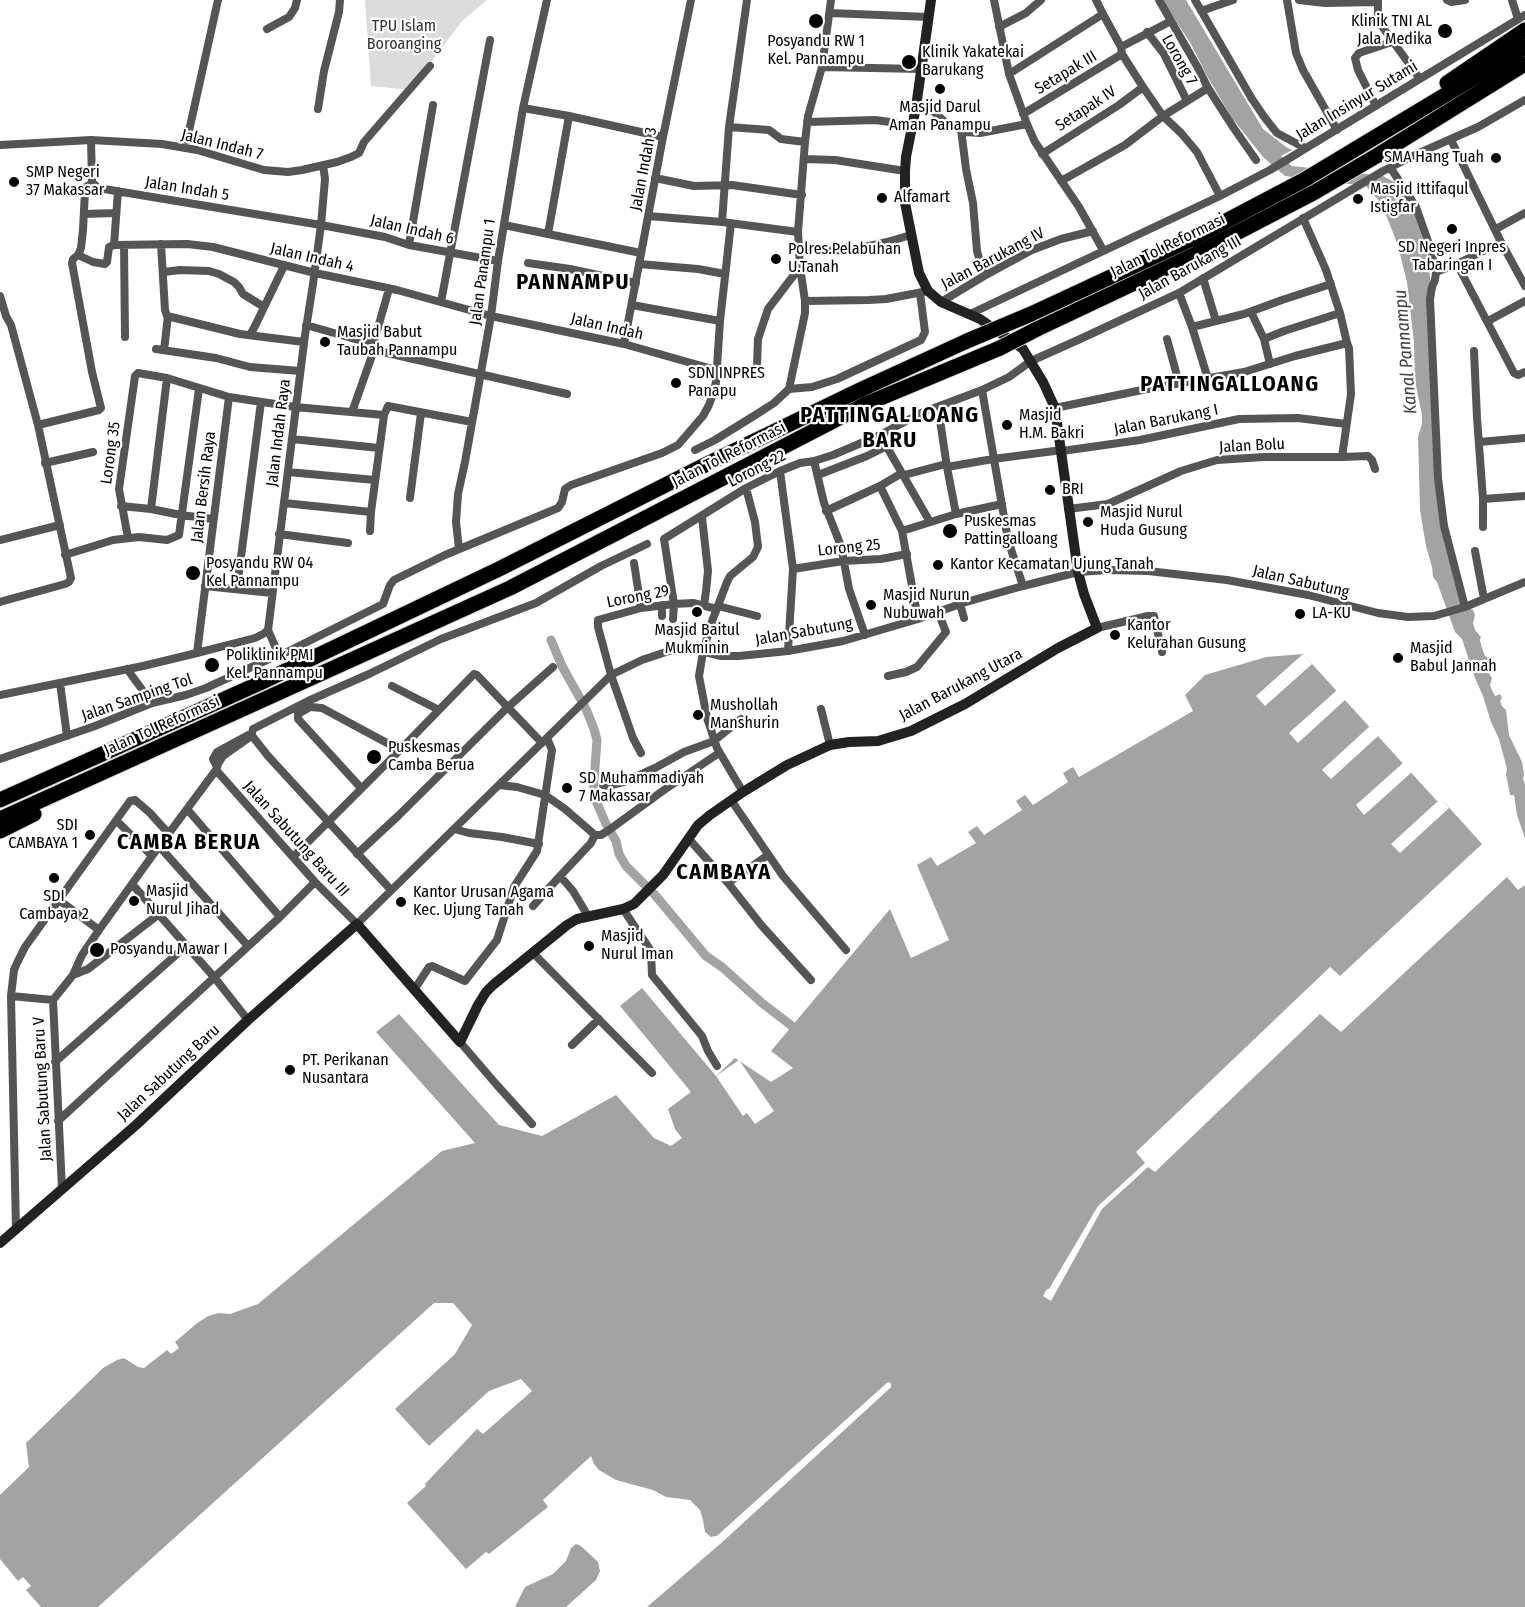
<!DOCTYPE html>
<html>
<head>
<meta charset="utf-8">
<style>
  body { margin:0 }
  canvas { display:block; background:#fff }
</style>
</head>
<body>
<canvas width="1525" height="1607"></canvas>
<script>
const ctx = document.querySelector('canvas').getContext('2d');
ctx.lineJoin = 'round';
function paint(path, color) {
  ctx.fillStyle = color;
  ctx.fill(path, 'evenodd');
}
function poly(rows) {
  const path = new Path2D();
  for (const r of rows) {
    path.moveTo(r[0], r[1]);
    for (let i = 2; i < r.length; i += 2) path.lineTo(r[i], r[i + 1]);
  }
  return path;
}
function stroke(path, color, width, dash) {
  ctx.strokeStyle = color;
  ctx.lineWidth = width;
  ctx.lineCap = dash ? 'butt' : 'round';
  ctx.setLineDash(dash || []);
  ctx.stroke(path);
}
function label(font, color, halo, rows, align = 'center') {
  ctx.font = font + ' "Fira Sans Condensed",sans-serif';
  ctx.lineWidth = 4.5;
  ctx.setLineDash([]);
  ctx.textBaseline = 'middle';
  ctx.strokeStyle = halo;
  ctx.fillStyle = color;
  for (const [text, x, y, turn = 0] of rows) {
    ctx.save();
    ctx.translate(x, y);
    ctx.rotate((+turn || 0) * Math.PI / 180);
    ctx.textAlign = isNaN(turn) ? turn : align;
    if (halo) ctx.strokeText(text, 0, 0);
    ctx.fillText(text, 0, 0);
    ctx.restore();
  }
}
paint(poly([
  [365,0,487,0,463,20,410,90,371,86]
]), '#dcdcdc');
paint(poly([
  [1162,0,1186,0,1263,129,1286,147,1292,150,1281,156,1292,166,1383,176,1398,184,1411,203,1426,249,1431,284,1444,542,1455,581,1468,608,1473,610,1475,615,1473,623,1475,630,1481,637,1480,640,1482,648,1485,656,1489,658,1489,661,1485,663,1485,667,1492,678,1490,685,1492,690,1495,696,1500,694,1502,698,1500,701,1502,706,1506,710,1509,735,1522,762,1524,774,1523,779,1525,784,1525,838,1517,815,1514,795,1510,795,1506,774,1507,769,1499,739,1491,722,1483,696,1475,678,1462,639,1455,632,1437,582,1433,577,1432,567,1426,546,1420,510,1418,437,1422,424,1422,415,1415,381,1414,342,1407,282,1398,246,1382,204,1366,186,1285,176,1263,157,1232,118,1207,76,1191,44],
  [1303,654,1437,801,1445,803,1482,844,1340,976,1330,967,1136,1152,1145,1163,1098,1206,1049,1289,1047,1289,1043,1296,1051,1301,1102,1209,1148,1167,1155,1172,1320,1014,1341,1032,1507,877,1518,890,1525,885,1525,1607,647,1607,720,1544,891,1387,891,1384,887,1383,717,1536,711,1537,705,1532,703,1520,700,1510,690,1500,666,1497,653,1490,616,1480,599,1470,594,1464,591,1456,543,1500,548,1507,489,1554,486,1552,466,1569,407,1503,426,1486,425,1484,477,1429,483,1434,532,1391,521,1379,489,1391,429,1446,395,1409,455,1354,472,1325,453,1303,434,1303,98,1607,41,1607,26,1590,31,1586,23,1577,18,1581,0,1559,0,1495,29,1467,26,1443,103,1368,117,1360,124,1358,138,1367,144,1368,167,1350,171,1354,179,1348,175,1342,196,1324,208,1316,219,1313,230,1314,258,1304,442,1151,475,1143,376,1032,399,1014,499,1125,542,1136,616,1095,654,1138,671,1146,682,1138,675,1129,668,1109,691,1092,620,1006,642,988,716,1076,735,1058,771,1082,793,1068,771,1051,890,909,911,958,949,940,917,865,931,857,937,866,976,843,968,832,977,826,984,835,1022,810,1016,801,1025,795,1033,805,1068,782,1063,773,1073,767,1079,777,1193,711,1185,695,1205,675,1266,657],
  [576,1544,581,1546,598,1562,600,1571,596,1580,566,1607,515,1607,525,1587,553,1574,566,1561,571,1548]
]), '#a3a3a3');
paint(poly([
  [1303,654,1312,664,1265,706,1256,696],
  [1337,690,1346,699,1298,743,1289,733],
  [1370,726,1378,736,1331,779,1322,770],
  [1403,763,1412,772,1364,815,1356,805],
  [1438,801,1445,803,1449,808,1400,853,1391,844],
  [739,1060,774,1111,755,1124,747,1113,743,1116,716,1076],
  [889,1382,891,1384,891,1387,720,1544,717,1542,888,1386,719,1539,714,1540,711,1537,717,1536,887,1383]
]), '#fff');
stroke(poly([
  [551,640,562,666,586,709,594,729,597,740,593,794,606,824,616,841,619,854,626,866,655,895,706,956,722,967,762,1003,792,1026]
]), '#a3a3a3', 9);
const highway = poly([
  [1447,83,1525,30],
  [1031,314,1190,240,1304,180,1525,47],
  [1037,329,1198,253,1315,192,1378,155,1525,64],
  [0,800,260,683,499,569,707,464,860,390,967,341],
  [0,819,510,588,866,404,1000,348],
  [0,831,34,814]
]);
stroke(highway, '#dbdbdb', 17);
stroke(poly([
  [831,0,822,67,808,116,805,142,798,232,800,267,805,301,869,300,886,299,928,291],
  [994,0,1009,74,1027,124,1035,142,1079,207,1103,250],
  [1096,0,1103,14],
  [1159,0,1198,68,1208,88,1233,127,1256,160],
  [1195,0,1252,99,1265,118,1277,133,1305,148],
  [1287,0,1296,53,1303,70,1337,130],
  [1299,0,1325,3,1378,2],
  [1378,0,1378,17,1381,25,1420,79],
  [1447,0,1451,2,1465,0],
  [1512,0,1518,19],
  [1201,11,1233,0],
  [830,13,928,17],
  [999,27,1026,13,1041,0],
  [267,29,289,17,295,8,297,0],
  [1147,32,1164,54,1187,101],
  [1121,47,1171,21],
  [822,67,921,69],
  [1009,74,1103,14,1121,47,1122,54,1143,87,1163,116,1181,133,1197,152,1220,196],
  [1376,106,1358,70,1355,58,1359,53,1392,42],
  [916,107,933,111,946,123,966,132,980,133,1027,124],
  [523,108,569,116,663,137],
  [318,109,324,71,339,12,340,0],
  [1023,114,1122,54],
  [807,122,875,120,913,125],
  [729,127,769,130,781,139,805,142],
  [961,129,966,169,973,203,977,251,984,276],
  [91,140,92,182,98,188,321,225,385,237,409,245,498,261],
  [187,140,218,0],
  [1451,140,1501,242,1525,286],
  [0,145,91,140,162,144,197,150,264,170,288,172,302,170,337,162,351,157,359,153,364,142,430,66],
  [1042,154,1119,105,1143,87],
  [804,159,835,160,905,171],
  [1390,167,1416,207,1430,247,1436,272,1435,280,1432,287,1430,299,1438,478,1444,526,1465,607],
  [655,178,694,186,732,185,802,195],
  [1061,181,1125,145,1163,116,1208,88],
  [118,191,114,245,187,244,213,247,315,273,397,290,491,316,624,344,716,370,730,372,756,369,757,365,758,339,768,309,800,267],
  [84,214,116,213],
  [648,216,722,222,798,232],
  [722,222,729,127,747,0],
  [504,225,641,253],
  [1496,229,1525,213],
  [548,234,569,116],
  [161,244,165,310,167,316,240,334,304,342],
  [124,245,125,337],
  [409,245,433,105],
  [828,251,856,249,887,242,911,235],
  [78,255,93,262,105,264,107,262,109,247,114,245],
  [528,263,570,269,636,283],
  [639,264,698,269,725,274],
  [1457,264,1514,373,1518,375,1525,372],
  [164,272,180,270,209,271,219,274,234,282,239,287,243,294,264,307],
  [1436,272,1457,264,1501,242],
  [1203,278,1216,321],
  [1179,293,1192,327,1208,379],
  [0,296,6,316,11,325,38,425,71,578,69,582,65,584,0,602],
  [441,302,490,40],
  [941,302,984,276,1032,250,1061,239,1093,231],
  [632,305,720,321],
  [1251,312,1264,339,1270,364],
  [1340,313,1347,343],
  [970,314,1220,196,1270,170,1525,15],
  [1488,321,1525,301],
  [306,325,369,343,373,345],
  [1192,327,1244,314,1282,300,1331,284],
  [250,335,255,326,284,266],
  [1167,339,1179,383],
  [1264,339,1284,331,1340,313,1326,270,1303,218],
  [624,344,663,137,691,0],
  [156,349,216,358,250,367,300,371],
  [164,350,168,316],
  [374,350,567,394],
  [1474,351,1477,418,1483,499],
  [789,389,812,387,837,379,921,340,925,332,920,293],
  [982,390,1008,540,1023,586],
  [938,407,947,467],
  [1055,408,1142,390,1244,372,1295,356,1347,343,1349,348,1351,394,1342,457,1264,457,1217,460,1181,471,1108,504,1068,509],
  [352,412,374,350,373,345,389,289],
  [38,425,99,410,101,408,92,372,72,263,73,259,78,255,81,248,83,230,85,191,86,187,89,185,94,185],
  [880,435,930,522],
  [292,439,379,448],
  [1479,442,1525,438],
  [695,450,715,440,757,414,774,403,789,389,805,313,805,301],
  [1062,451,1140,440,1239,419,1298,418,1346,424],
  [1342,457,1368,456,1372,460,1375,469],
  [814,461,824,503,841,546,849,589,865,635],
  [45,463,93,452],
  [780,471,793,569,788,651],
  [288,472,375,480],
  [818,475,867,456,887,446],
  [904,475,946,464],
  [880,486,902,531],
  [410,498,421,413],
  [284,503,371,512],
  [121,506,151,509,181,515,213,519],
  [151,509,167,378],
  [826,511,880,486,902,473],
  [956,514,947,467,993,459,1062,450],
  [702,517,708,571,706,591,704,605],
  [1483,527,1483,499,1525,496],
  [370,531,371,512,384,415,388,406,472,422],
  [279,534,348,543],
  [128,538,119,489,135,376,138,373,167,378,229,397,295,407,384,415],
  [0,540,60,525],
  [459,549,456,522,458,494,465,462,491,316,498,261,523,108,547,0],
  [1475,551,1484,599],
  [65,555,113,540,139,537,167,540,179,535,199,389],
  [634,563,641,608],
  [793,569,843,561,881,559,907,554],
  [205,586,272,593],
  [237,588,261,402],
  [960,604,964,618],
  [662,605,662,616],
  [718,606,757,616],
  [673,619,674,604,664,539,746,488,780,471,800,463,814,461,833,455,880,435,921,413,982,390,1009,377,1031,361,1078,340,1179,293,1383,171,1417,154,1478,127,1525,100],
  [918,619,902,531,956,514,1002,504],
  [1097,628,1148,616,1154,616,1162,652],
  [268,630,278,653,283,654,383,604,390,585,394,580,445,555,558,508,562,502,565,489,571,485,662,453,678,445,703,416,709,405,713,394,716,382,720,321,731,223],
  [197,653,229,397],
  [127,669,152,703],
  [888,676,906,672,917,667,946,632,938,612],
  [60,683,67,736],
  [392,686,439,710],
  [0,695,143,666,197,653,255,638,263,634,268,630,305,335,313,284,321,225,325,179,323,165],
  [821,709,830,745],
  [641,753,633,738,611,675,598,627,598,620,641,608,674,604,693,603,717,609],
  [0,759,95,726,152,703,186,695,206,688,280,654],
  [217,767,213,759,217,752,252,733,253,729,308,701,369,674,441,639,536,603,601,566,647,544],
  [216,770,315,882,357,924,611,675,642,660,672,650,689,648,721,656,739,656,788,651,843,641,918,619,966,602,1023,586,1078,572,1108,570,1148,571,1227,580,1308,595,1378,613,1408,617,1434,616,1465,607,1525,582],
  [499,785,517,787,545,795,565,809,595,835],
  [603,785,609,786,624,782,655,768,684,752,714,741,741,719],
  [361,788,298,719,298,714,310,707,322,708,400,750],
  [743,792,717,748,707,718,699,676,703,652,711,624,727,582,730,576,753,557,758,547,755,522,746,488],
  [731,800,783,876,846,950],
  [187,809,280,917],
  [120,824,152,856],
  [454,829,469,833,502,837,539,844],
  [595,835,601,835,609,830,664,790,719,753],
  [688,838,728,883,762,926,811,980],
  [159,846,248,946],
  [357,854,398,816,508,707,553,667],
  [294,856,400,750,474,674,477,675,542,743],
  [560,876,591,843,595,835],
  [728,883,768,855],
  [132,884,214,977,248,1020],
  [59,900,99,930],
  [533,906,560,876,573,891,588,916],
  [623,909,651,951,652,975,702,1036,708,1051,717,1066],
  [532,952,652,1073],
  [73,975,88,969,159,914],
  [414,990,429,967,432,966,465,981,497,940,514,887,537,851,552,750,547,738],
  [11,996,53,1000],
  [460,1042,496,1084,532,1124],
  [572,1045,599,1019],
  [55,1062,186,946],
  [58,1121,280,917,315,882],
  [62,1189,53,1000,73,975,82,955,99,930,152,856,216,770,218,764,223,756,250,737,253,737,268,756,391,890],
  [16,1230,11,996,14,970,17,963,25,947,130,801,135,800,150,813,169,834]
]), '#555', 8);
stroke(poly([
  [0,1243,136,1125,248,1020,357,924,460,1042,478,1005,486,992,493,985,567,925,577,919,623,909,634,904,663,875,698,825,710,815,743,792,787,765,830,745,849,742,878,741,911,731,965,704,1058,648,1097,628,1084,594,1078,572,1057,423,1055,408,1043,382,1023,349,980,319,941,302,928,291,919,273,905,203,905,171,906,157,916,107,931,0]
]), '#222', 10);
stroke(highway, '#000', 15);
const highwayBridge = poly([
  [967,341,1031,314],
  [1000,348,1037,329]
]);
stroke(highwayBridge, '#dbdbdb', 17, []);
stroke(highwayBridge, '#000', 15);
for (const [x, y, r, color] of [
  [816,21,8,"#000"],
  [1445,31,8,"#000"],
  [909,62,8,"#000"],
  [940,89,6,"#000"],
  [1496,158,6,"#000"],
  [14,182,6,"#000"],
  [882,198,6,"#000"],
  [1358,199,6,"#000"],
  [1452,229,6,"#000"],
  [776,259,6,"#000"],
  [325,342,6,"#000"],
  [676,383,6,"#000"],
  [1007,425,6,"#000"],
  [1050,490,6,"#000"],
  [1088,522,6,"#000"],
  [950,531,8,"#000"],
  [938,565,6,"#000"],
  [193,573,8,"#000"],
  [871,605,6,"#000"],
  [697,612,6,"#000"],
  [1300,614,6,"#000"],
  [1115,635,6,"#000"],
  [1398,658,6,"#000"],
  [212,665,8,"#000"],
  [698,715,6,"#000"],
  [374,757,8,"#000"],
  [567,788,6,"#000"],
  [90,835,6,"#000"],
  [54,878,6,"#000"],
  [134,901,6,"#000"],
  [401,902,6,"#000"],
  [589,946,6,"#000"],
  [97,950,8,"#000"],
  [290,1070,6,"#000"]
]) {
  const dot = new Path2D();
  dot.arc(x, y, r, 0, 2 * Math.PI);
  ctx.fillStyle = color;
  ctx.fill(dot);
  stroke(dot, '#fff', 2);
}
label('16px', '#000', '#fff', [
  ["Klinik TNI AL",1432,22,"right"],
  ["Jala Medika",1432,40,"right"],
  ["Posyandu RW 1",816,42,"center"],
  ["Kel. Pannampu",816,60,"center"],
  ["Klinik Yakatekai",922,53],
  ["Barukang",922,71],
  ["Masjid Darul",940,108,"center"],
  ["Aman Panampu",940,126,"center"],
  ["SMA Hang Tuah",1484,158,"right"],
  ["SMP Negeri",26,173],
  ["37 Makassar",26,191],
  ["Masjid Ittifaqul",1370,190],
  ["Istigfar",1370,208],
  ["Alfamart",894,198],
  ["SD Negeri Inpres",1452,248,"center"],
  ["Tabaringan I",1452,266,"center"],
  ["Polres.Pelabuhan",788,250],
  ["U.Tanah",788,268],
  ["Masjid Babut",337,333],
  ["Taubah Pannampu",337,351],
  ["SDN INPRES",688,374],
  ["Panapu",688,392],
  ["Masjid",1019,416],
  ["H.M. Bakri",1019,434],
  ["BRI",1062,490],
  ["Masjid Nurul",1100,513],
  ["Huda Gusung",1100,531],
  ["Puskesmas",964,522],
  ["Pattingalloang",964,540],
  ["Posyandu RW 04",206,564],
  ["Kel Pannampu",206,582],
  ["Kantor Kecamatan Ujung Tanah",950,565],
  ["Masjid Nurun",883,596],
  ["Nubuwah",883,614],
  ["LA-KU",1312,614],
  ["Kantor",1127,626],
  ["Kelurahan Gusung",1127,644],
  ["Masjid Baitul",697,631,"center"],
  ["Mukminin",697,649,"center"],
  ["Masjid",1410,649],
  ["Babul Jannah",1410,667],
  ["Poliklinik PMI",226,656],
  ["Kel. Pannampu",226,674],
  ["Mushollah",710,706],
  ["Manshurin",710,724],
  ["Puskesmas",388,748],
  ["Camba Berua",388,766],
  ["SD Muhammadiyah",579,779],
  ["7 Makassar",579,797],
  ["SDI",78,826,"right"],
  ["CAMBAYA 1",78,844,"right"],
  ["Masjid",146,892],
  ["Nurul Jihad",146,910],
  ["Kantor Urusan Agama",413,893],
  ["Kec. Ujung Tanah",413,911],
  ["SDI",54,897,"center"],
  ["Cambaya 2",54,915,"center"],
  ["Masjid",601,937],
  ["Nurul Iman",601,955],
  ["Posyandu Mawar I",110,950],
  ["PT. Perikanan",302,1061],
  ["Nusantara",302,1079]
], 'left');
label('16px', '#333', '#fff', [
  ["TPU Islam",404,27],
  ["Boroanging",404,45]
]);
label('16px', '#000', '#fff', [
  ["Lorong 7",1179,60,60],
  ["Setapak III",1066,73,-31],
  ["Jalan Insinyur Sutami",1357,101,-31],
  ["Setapak IV",1086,109,-33],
  ["Jalan Indah 7",222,145,14],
  ["Jalan Indah 3",644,169,-79],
  ["Jalan Indah 5",187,189,9],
  ["Jalan Indah 6",412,230,13],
  ["Jalan Tol Reformasi",1168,246,-26],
  ["Jalan Indah 4",312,258,13],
  ["Jalan Barukang IV",993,259,-28],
  ["Jalan Barukang III",1190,268,-29],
  ["Jalan Panampu 1",483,272,-82],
  ["Jalan Indah",607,327,13],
  ["Jalan Barukang I",1166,420,-11],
  ["Jalan Indah Raya",279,433,-83],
  ["Jalan Bolu",1252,446,-3],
  ["Lorong 35",111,453,-82],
  ["Jalan Tol Reformasi",729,455,-27],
  ["Lorong 22",757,469,-27],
  ["Jalan Bersih Raya",204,487,-83],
  ["Lorong 25",849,548,-6],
  ["Jalan Sabutung",1301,582,13],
  ["Lorong 29",638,597,-11],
  ["Jalan Sabutung",804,632,-10],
  ["Jalan Barukang Utara",961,685,-28],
  ["Jalan Samping Tol",137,698,-19],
  ["Jalan Tol Reformasi",162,726,-24],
  ["Jalan Sabutung Baru III",296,839,48],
  ["Jalan Sabutung Baru",169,1073,-43],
  ["Jalan Sabutung Baru V",43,1089,-93]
]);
label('italic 18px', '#444', '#fff', [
  ["Kanal Pannampu",1406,352,-95]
]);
ctx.letterSpacing = '1.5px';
label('bold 22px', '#000', '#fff', [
  ["PANNAMPU",573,283],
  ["PATTINGALLOANG",1230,385],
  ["PATTINGALLOANG",890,416],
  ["BARU",890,441],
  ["CAMBA BERUA",189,843],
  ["CAMBAYA",724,873]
]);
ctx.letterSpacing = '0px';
</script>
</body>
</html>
